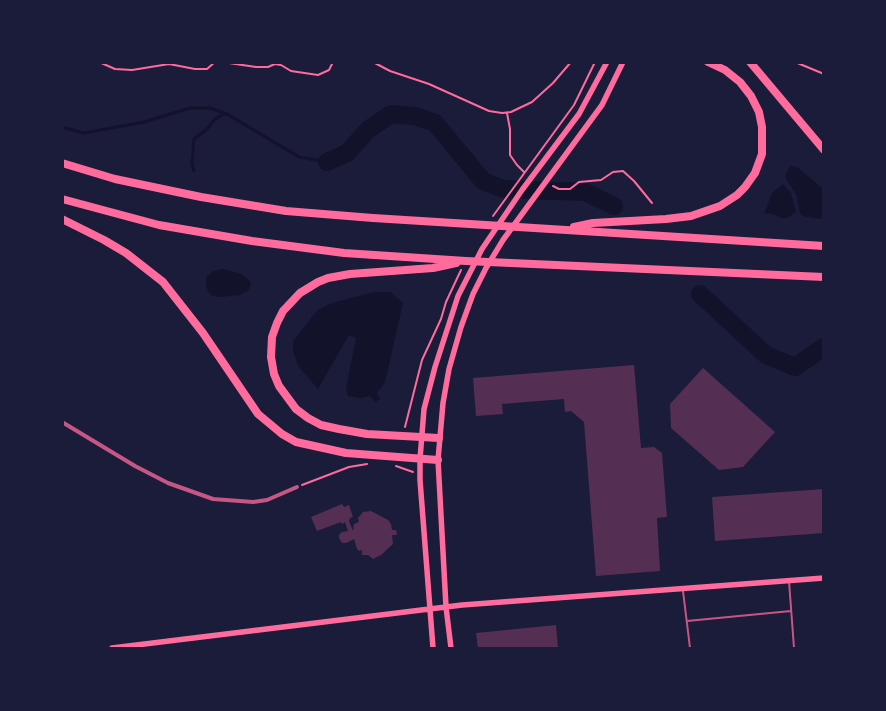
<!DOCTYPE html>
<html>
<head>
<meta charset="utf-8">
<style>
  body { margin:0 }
  #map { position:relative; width:886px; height:711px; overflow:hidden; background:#1b1b3a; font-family:"Space Grotesk",sans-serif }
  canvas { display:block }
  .frame { position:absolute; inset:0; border:64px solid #1b1b3a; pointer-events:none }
</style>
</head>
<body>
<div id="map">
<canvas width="886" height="711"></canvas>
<div class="frame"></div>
</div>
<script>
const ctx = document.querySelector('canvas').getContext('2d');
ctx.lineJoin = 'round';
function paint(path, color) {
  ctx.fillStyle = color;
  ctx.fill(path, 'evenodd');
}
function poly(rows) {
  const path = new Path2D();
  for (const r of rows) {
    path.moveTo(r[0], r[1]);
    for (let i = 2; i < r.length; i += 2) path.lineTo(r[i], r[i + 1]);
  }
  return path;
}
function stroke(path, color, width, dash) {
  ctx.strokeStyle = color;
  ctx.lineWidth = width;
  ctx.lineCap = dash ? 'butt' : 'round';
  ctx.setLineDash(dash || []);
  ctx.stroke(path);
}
paint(poly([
  [790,166,797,167,823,189,823,219,805,217,800,214,797,196,785,177],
  [783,184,791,193,796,212,787,218,782,218,770,213,764,214,772,193],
  [223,269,241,274,249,280,251,284,249,290,240,295,219,297,211,295,206,287,206,278,213,271],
  [374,292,390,292,403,303,385,382,377,393,380,399,375,402,370,396,361,398,348,396,346,388,356,338,349,335,318,389,299,367,293,352,293,341,317,311,329,304]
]), '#12122b');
stroke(poly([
  [62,127,84,133,144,122,190,108,210,108,227,114,299,157,327,162],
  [194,171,192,164,194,139,207,129,215,119,224,114]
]), '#12122b', 3);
stroke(poly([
  [327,162,347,153,369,129,391,114,415,116,435,123,483,181,503,189,585,192,614,206],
  [700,294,766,355,795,367,824,347]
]), '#12122b', 18);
paint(poly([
  [634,365,641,448,654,447,662,453,667,517,657,518,660,571,596,576,584,422,571,411,565,412,564,399,502,404,503,414,476,416,473,378],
  [703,368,775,432,743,467,719,470,671,428,670,404],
  [824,489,824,533,715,541,712,497],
  [342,504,344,507,349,505,353,517,350,518,349,521,353,531,354,524,359,522,358,518,363,512,371,511,388,520,391,524,392,530,396,530,397,535,392,535,393,544,381,555,373,559,368,555,362,555,362,550,359,551,357,549,354,539,346,543,342,543,339,538,339,535,342,532,348,531,345,522,342,524,341,522,317,531,311,517],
  [556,625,558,648,478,648,476,633]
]), '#542f53');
stroke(poly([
  [99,62,115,69,132,70,169,64,195,69,207,69,215,62],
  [222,62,256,67,268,67,275,64,281,65,291,71,318,75,329,70,333,62],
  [373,62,390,71,429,84,489,111,502,113,511,112,532,102,553,83,571,62],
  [795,62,824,74],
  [507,113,510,129,510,155,517,165,524,172],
  [553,186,559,189,570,189,579,182,601,180,613,172,623,171,634,181,652,203],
  [493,216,574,105,595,62],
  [405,427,422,360,441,319,446,302,461,270],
  [396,466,413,472],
  [302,485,349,467,367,464]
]), '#ff6b9d', 2);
stroke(poly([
  [789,581,794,648],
  [683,591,690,648],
  [687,621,791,611]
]), '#c65784', 2);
stroke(poly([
  [62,422,135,466,168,483,213,499,253,502,267,500,297,487]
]), '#c65784', 4);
stroke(poly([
  [112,648,462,605,824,578],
  [433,648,420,480,420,459,424,409,435,367,458,296,482,249,522,190,579,114,607,62],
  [451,648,446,607,438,460,443,403,449,369,461,327,473,294,486,268,503,240,602,105,623,62]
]), '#ff6b9d', 5.5);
stroke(poly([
  [750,62,824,150],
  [62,163,115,179,201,197,286,211,373,218,824,246],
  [62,199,159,225,252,241,344,253,466,261,824,277],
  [62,219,104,240,126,253,163,282,203,333,258,414,282,434,296,442,346,453,438,460],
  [574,227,593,223,666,219,691,216,720,206,737,195,745,187,755,173,762,154,762,127,759,112,751,96,740,82,725,70,708,62],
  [439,438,367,434,339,429,321,425,308,418,296,409,279,386,274,374,271,357,272,337,277,323,283,311,300,293,318,282,328,278,350,274,433,268,456,263]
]), '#ff6b9d', 8);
</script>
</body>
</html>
